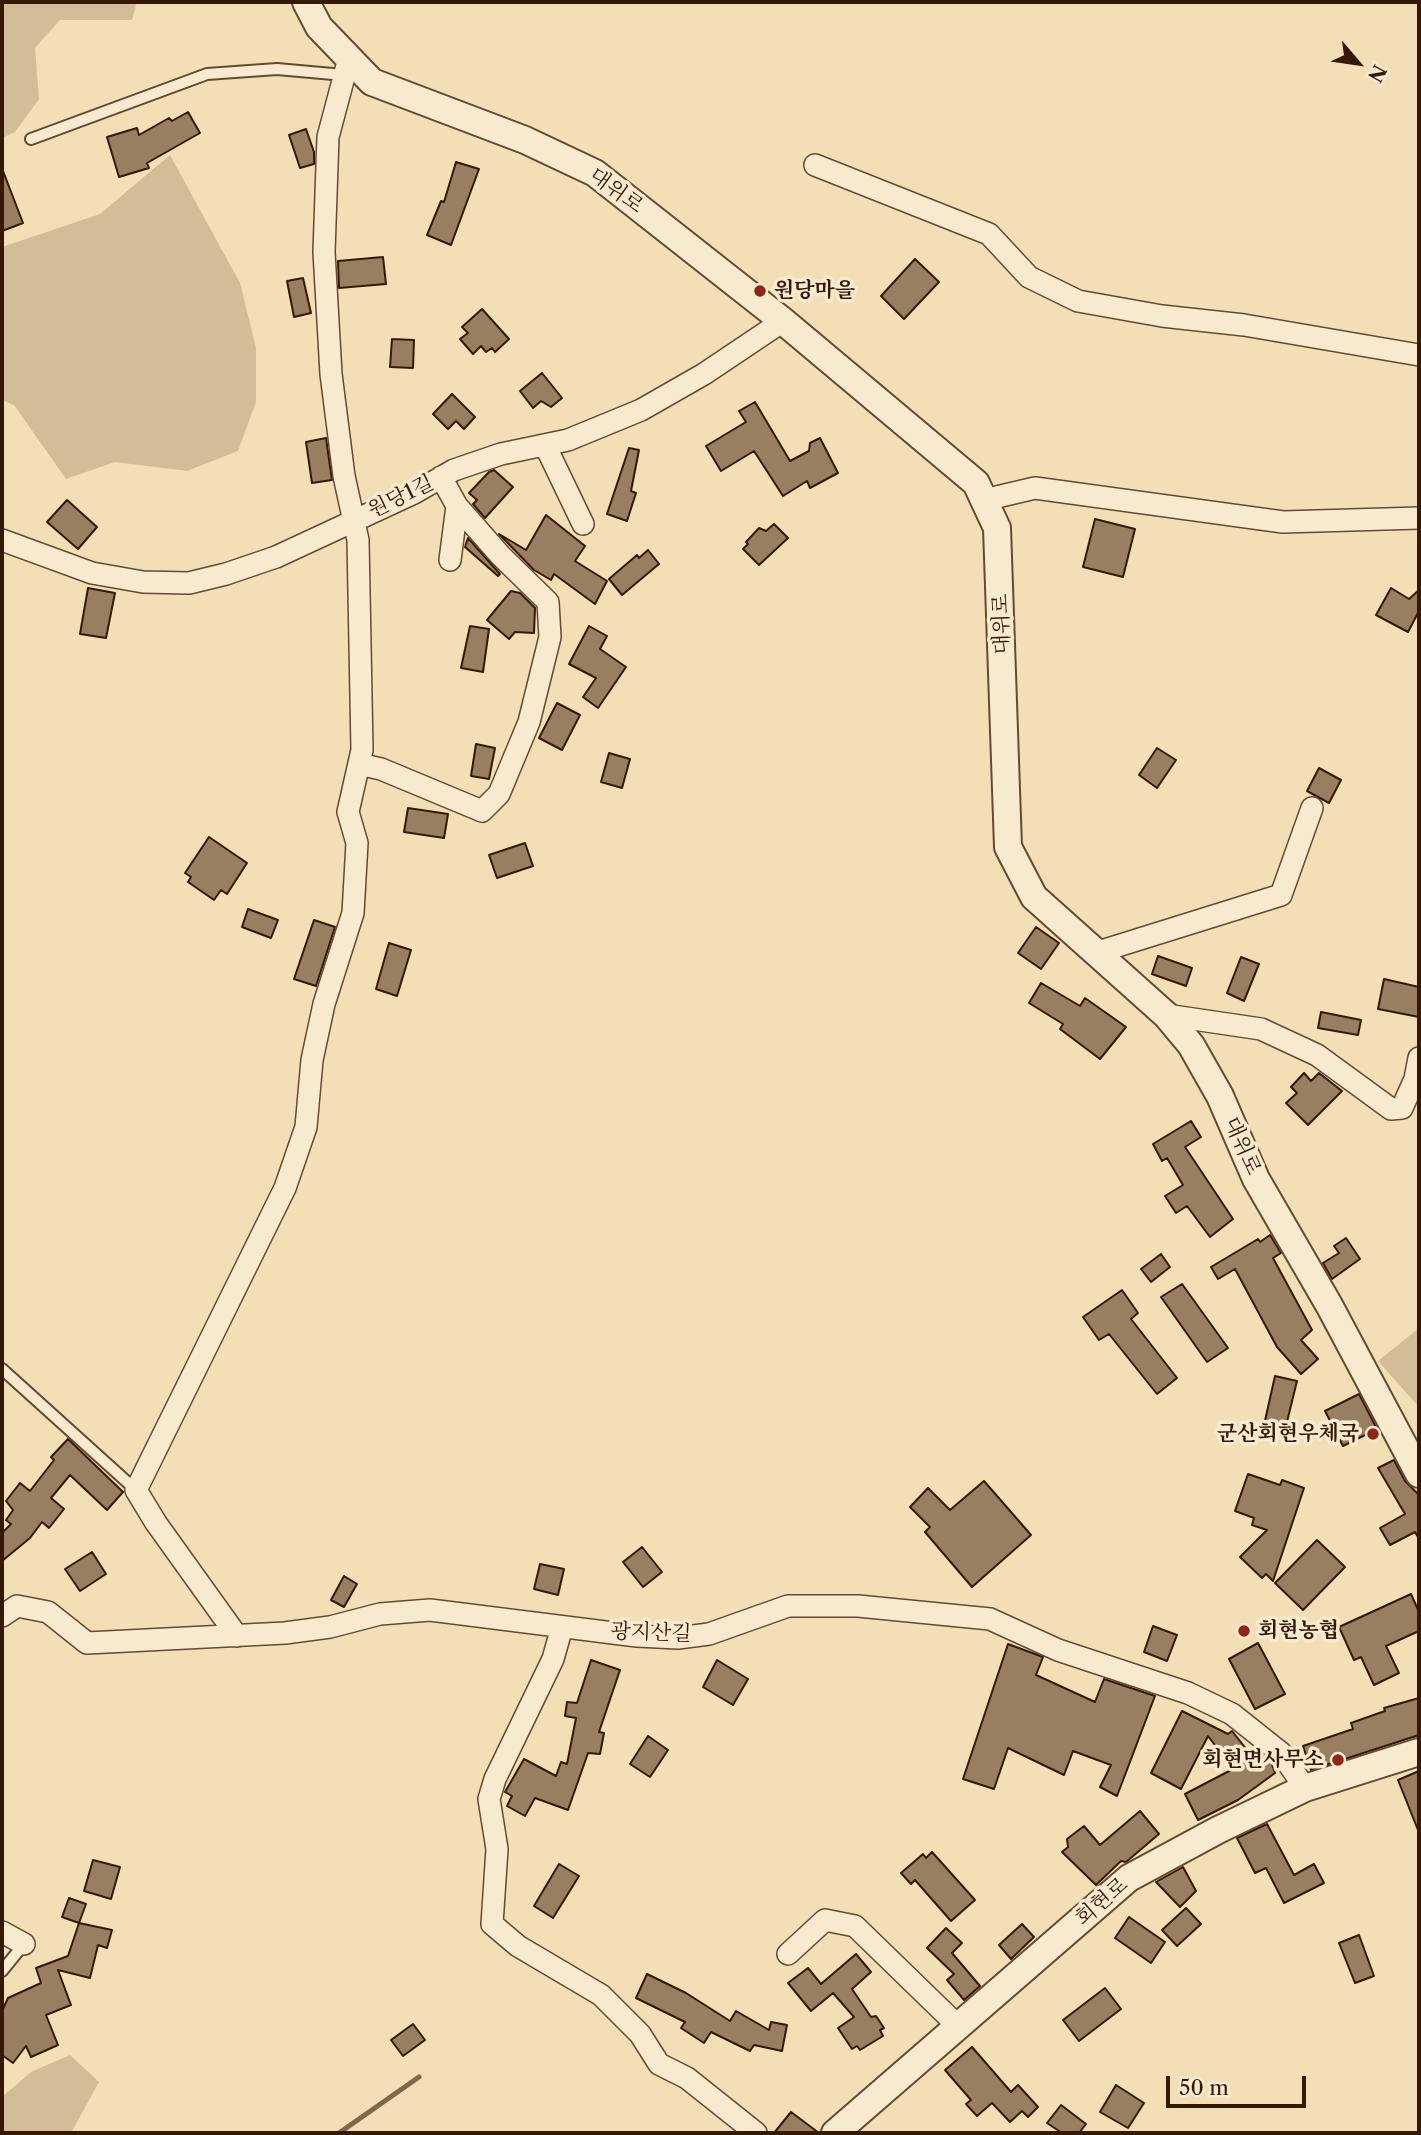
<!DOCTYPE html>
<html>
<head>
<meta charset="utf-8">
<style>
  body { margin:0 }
  #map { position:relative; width:1421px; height:2135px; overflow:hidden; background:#f3dfb5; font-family:"Libre Caslon Text",serif }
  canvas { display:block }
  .frame { position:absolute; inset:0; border:4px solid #361807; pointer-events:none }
  .north { position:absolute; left:1323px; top:28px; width:70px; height:70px; -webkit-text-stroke:5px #f7eacf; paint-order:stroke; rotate:119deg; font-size:19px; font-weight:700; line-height:28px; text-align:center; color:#361807 }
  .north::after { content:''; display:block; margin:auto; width:24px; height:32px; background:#361807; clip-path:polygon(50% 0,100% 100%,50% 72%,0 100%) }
  .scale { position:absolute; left:1166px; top:2076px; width:140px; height:32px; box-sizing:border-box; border:4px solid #361807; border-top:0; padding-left:9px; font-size:21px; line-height:24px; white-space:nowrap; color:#361807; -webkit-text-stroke:5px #f7eacf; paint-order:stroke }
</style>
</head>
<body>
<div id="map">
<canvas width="1421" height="2135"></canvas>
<div class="frame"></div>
<div class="north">N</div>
<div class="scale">50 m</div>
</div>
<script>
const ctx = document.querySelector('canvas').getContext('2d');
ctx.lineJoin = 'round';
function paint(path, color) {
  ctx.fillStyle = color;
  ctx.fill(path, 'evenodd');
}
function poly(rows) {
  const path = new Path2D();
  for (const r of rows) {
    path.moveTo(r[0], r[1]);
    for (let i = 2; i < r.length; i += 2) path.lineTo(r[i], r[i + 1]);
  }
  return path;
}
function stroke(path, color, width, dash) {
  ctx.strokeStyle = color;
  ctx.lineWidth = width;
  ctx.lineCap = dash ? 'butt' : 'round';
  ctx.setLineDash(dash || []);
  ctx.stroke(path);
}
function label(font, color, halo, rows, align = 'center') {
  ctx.font = font + ' "Libre Caslon Text","Noto Serif KR",serif';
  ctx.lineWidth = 7;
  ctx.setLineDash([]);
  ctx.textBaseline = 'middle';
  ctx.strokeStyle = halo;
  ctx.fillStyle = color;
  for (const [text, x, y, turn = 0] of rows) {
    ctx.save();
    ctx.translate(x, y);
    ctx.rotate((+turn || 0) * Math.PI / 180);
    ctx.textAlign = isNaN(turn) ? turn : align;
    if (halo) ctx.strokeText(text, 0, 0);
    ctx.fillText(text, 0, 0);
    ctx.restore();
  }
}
paint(poly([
  [2,2,137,2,132,20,60,20,35,48,39,99,15,132,2,138],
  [170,155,240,283,256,348,256,402,238,451,187,471,115,462,66,479,14,405,2,400,2,247,100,214],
  [1419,1328,1419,1407,1378,1361],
  [70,2055,99,2082,71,2133,2,2133,2,2097,31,2072]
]), '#d3bd97');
stroke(poly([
  [339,2133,419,2077]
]), '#81674c', 5);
const building = poly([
  [188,112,200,133,147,163,149,168,119,177,107,137,137,128,139,135,169,118,172,121,188,112],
  [306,129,314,152,314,164,300,168,289,135,306,129],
  [456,162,479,169,451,245,427,235,441,201,444,202,456,162],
  [3,171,23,223,2,231,2,172,3,171],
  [383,257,386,284,339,288,338,261,383,257],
  [915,259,939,282,904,319,881,296,915,259],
  [303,278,311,313,294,317,287,281,303,278],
  [482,309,509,339,495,352,492,348,486,352,481,346,473,354,460,339,468,333,462,327,482,309],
  [392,339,414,340,413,368,390,367,392,339],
  [542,373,562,398,551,407,541,401,533,408,520,391,542,373],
  [452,394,475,417,464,429,456,421,448,429,433,414,452,394],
  [755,402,790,461,809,451,810,443,820,438,838,473,810,488,807,481,783,496,754,451,721,471,706,446,746,422,739,411,755,402],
  [326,438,332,480,312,483,306,442,326,438],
  [629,448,639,450,631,491,636,493,627,521,607,514,629,448],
  [494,470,513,487,485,518,473,504,477,500,469,493,489,472,494,470],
  [67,500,97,527,78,549,47,522,67,500],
  [546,515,585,546,575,561,607,581,595,604,554,574,551,580,534,570,499,534,526,550,546,515],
  [1095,519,1135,529,1123,577,1083,567,1095,519],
  [774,524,788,538,759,565,743,549,748,544,746,542,759,528,766,531,774,524],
  [468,538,500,574,498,576,465,547,468,538],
  [648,550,659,564,622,595,609,579,637,555,639,558,648,550],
  [88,588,115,593,106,638,80,634,88,588],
  [1391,588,1409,599,1419,590,1419,611,1408,632,1376,615,1391,588],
  [511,591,520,593,535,608,534,633,515,632,509,639,487,620,511,591],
  [470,626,489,629,483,672,461,668,470,626],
  [589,626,607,636,600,649,626,667,598,708,583,697,596,678,569,664,589,626],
  [557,703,580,715,562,750,539,738,557,703],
  [476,744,495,748,489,779,471,776,476,744],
  [1157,748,1176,760,1157,788,1139,775,1157,748],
  [609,753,630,759,622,788,601,782,609,753],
  [1319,768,1341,780,1329,803,1307,791,1319,768],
  [408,808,448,814,444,838,404,832,408,808],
  [209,837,247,863,227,894,221,890,214,900,188,882,191,877,185,873,209,837],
  [525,843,533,866,497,878,489,855,525,843],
  [248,909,278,920,271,938,242,927,248,909],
  [314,920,335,927,316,986,294,979,314,920],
  [1036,927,1059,943,1041,969,1018,953,1036,927],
  [389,943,411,950,397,996,376,989,389,943],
  [1158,956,1192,968,1186,986,1152,974,1158,956],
  [1241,957,1259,964,1244,1001,1227,993,1241,957],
  [1384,979,1419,987,1419,1017,1378,1009,1384,979],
  [1041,983,1080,1006,1085,998,1126,1027,1100,1059,1060,1029,1063,1024,1029,1003,1041,983],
  [1321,1012,1361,1020,1358,1035,1318,1028,1321,1012],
  [1304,1073,1311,1081,1319,1073,1342,1091,1308,1125,1286,1103,1297,1093,1291,1087,1304,1073],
  [1191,1121,1201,1137,1185,1147,1233,1219,1210,1237,1187,1206,1176,1213,1165,1196,1183,1185,1167,1158,1162,1161,1153,1144,1191,1121],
  [1270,1235,1281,1253,1273,1258,1312,1330,1301,1340,1318,1359,1301,1374,1277,1347,1235,1269,1218,1279,1211,1267,1258,1239,1260,1242,1270,1235],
  [1346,1238,1360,1259,1332,1279,1323,1263,1339,1253,1334,1246,1346,1238],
  [1161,1254,1170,1267,1151,1282,1141,1269,1161,1254],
  [1182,1284,1228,1348,1207,1362,1161,1297,1182,1284],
  [1122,1290,1138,1313,1131,1319,1177,1378,1157,1394,1109,1334,1099,1340,1083,1317,1122,1290],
  [1275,1376,1297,1381,1285,1430,1264,1425,1275,1376],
  [1359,1394,1377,1429,1343,1446,1325,1411,1359,1394],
  [68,1439,123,1492,107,1510,70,1475,51,1498,64,1509,49,1528,42,1522,30,1538,2,1561,2,1533,11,1524,6,1520,13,1510,6,1501,20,1483,30,1491,54,1460,51,1457,68,1439],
  [1394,1460,1405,1481,1419,1495,1419,1539,1415,1532,1390,1545,1380,1528,1405,1514,1378,1468,1394,1460],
  [1248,1474,1280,1485,1282,1480,1304,1488,1273,1581,1266,1574,1262,1578,1240,1557,1267,1530,1252,1525,1254,1518,1235,1511,1248,1474],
  [984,1481,1031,1535,972,1587,925,1532,930,1527,910,1507,928,1488,950,1510,984,1481],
  [1317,1540,1345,1567,1303,1610,1275,1583,1317,1540],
  [642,1547,662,1572,643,1587,623,1562,642,1547],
  [92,1552,106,1574,80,1591,65,1569,92,1552],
  [540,1564,564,1569,558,1595,534,1589,540,1564],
  [344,1576,357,1584,344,1607,331,1600,344,1576],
  [1411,1594,1419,1612,1419,1631,1386,1646,1399,1673,1374,1685,1361,1657,1354,1660,1339,1627,1411,1594],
  [1153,1626,1177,1635,1167,1661,1144,1652,1153,1626],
  [1258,1643,1285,1694,1255,1709,1229,1659,1258,1643],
  [1008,1644,1043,1657,1036,1675,1095,1702,1104,1679,1155,1696,1117,1796,1100,1787,1111,1765,1073,1751,1064,1775,1008,1748,994,1789,963,1779,1008,1644],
  [591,1660,620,1670,599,1732,604,1733,600,1754,588,1753,568,1810,535,1798,525,1816,507,1806,512,1796,505,1792,524,1759,556,1776,561,1762,567,1764,576,1718,565,1716,567,1702,577,1703,591,1660],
  [717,1660,748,1679,733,1705,703,1687,717,1660],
  [1419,1698,1419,1735,1311,1770,1303,1746,1353,1729,1351,1723,1385,1711,1384,1708,1419,1698],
  [1182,1711,1228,1734,1232,1731,1255,1760,1263,1756,1271,1762,1275,1773,1238,1800,1198,1820,1185,1794,1233,1769,1208,1736,1181,1789,1151,1773,1182,1711],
  [648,1736,668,1750,650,1777,630,1764,648,1736],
  [1419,1771,1419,1830,1418,1830,1398,1780,1419,1771],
  [1140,1811,1159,1834,1126,1862,1121,1861,1096,1885,1062,1852,1068,1847,1067,1839,1084,1826,1100,1845,1140,1811],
  [1267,1824,1294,1875,1314,1864,1324,1883,1284,1903,1266,1868,1255,1873,1237,1838,1267,1824],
  [932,1852,975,1900,951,1921,915,1880,911,1884,901,1873,923,1854,926,1858,932,1852],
  [93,1860,120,1867,111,1899,84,1891,93,1860],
  [559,1864,579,1876,553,1918,534,1906,559,1864],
  [1183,1867,1196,1891,1180,1907,1156,1882,1183,1867],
  [69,1898,86,1904,79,1923,62,1917,69,1898],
  [1186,1908,1201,1924,1177,1946,1162,1930,1186,1908],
  [1129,1917,1165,1942,1151,1963,1115,1938,1129,1917],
  [79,1923,112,1930,107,1948,98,1945,90,1978,58,1970,71,2005,46,2015,58,2045,31,2057,26,2046,13,2063,2,2055,2,2011,8,1998,41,1983,36,1968,68,1956,79,1923],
  [1022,1924,1034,1937,1011,1959,999,1945,1022,1924],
  [946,1928,962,1943,952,1953,980,1986,964,2000,947,1980,954,1974,927,1948,946,1928],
  [1359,1935,1374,1976,1355,1983,1339,1943,1359,1935],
  [856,1954,871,1972,852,1989,871,2017,876,2016,884,2028,880,2030,883,2036,860,2050,857,2046,852,2049,838,2028,854,2017,833,1993,811,2011,788,1983,808,1968,821,1984,856,1954],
  [647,1974,686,1993,730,2021,736,2011,769,2030,771,2022,787,2025,782,2051,754,2045,750,2051,711,2032,704,2043,681,2028,685,2022,636,1998,647,1974],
  [1105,1988,1121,2009,1079,2041,1063,2020,1105,1988],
  [413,2024,425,2040,403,2056,391,2040,413,2024],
  [972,2047,1011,2092,1018,2085,1038,2107,1028,2117,1022,2111,1010,2122,992,2103,977,2116,966,2104,971,2100,945,2070,972,2047],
  [1116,2085,1144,2103,1128,2128,1100,2112,1116,2085],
  [1061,2105,1086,2124,1079,2133,1062,2133,1047,2123,1061,2105],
  [791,2112,819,2133,774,2133,791,2112]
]);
paint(building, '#987f61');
stroke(building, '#361807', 2);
const service = poly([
  [31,139,207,74,277,69,344,75],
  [2,1369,136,1490],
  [2,1971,24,1944]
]);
const minor = poly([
  [815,165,989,234,1029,277,1078,301,1162,316,1244,325,1419,355],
  [545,445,583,524],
  [441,477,457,506,450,560],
  [984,500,1035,488,1283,522,1419,518],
  [2,540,92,573,143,582,189,583,226,574,276,557,414,493,454,470,501,454,568,440,641,410,704,374,783,321],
  [359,764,381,769,482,811,499,794,529,722,550,637,548,602,500,555,457,506],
  [1095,953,1281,895,1312,808],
  [1166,1015,1261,1029,1317,1055,1391,1109,1402,1108,1415,1079,1419,1058],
  [2,1616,17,1606,48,1612,87,1643,285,1633,330,1627,380,1614,430,1610,637,1636,678,1638,709,1634,788,1606,858,1606,990,1619,1058,1650,1188,1693,1232,1714,1281,1753,1305,1788],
  [562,1627,553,1659,495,1779,489,1799,497,1849,492,1924,518,1946,601,1995,640,2034,659,2064,687,2078,756,2133],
  [237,1636,156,1523,136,1490,285,1188,306,1127,312,1060,324,1004,353,913,357,843,348,812,362,750,358,540,344,476,331,374,324,252,328,137,349,58],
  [2,1932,24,1944],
  [788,1954,825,1920,855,1926,960,2028]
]);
const tertiary = poly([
  [306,2,319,27,372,82,525,140,595,173,783,321,976,483,997,528,1008,847,1034,897,1166,1015,1191,1045,1220,1096,1256,1179,1329,1305,1419,1474],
  [835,2133,1129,1878,1218,1830,1305,1788,1419,1752]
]);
stroke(service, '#654a32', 14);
stroke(minor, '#654a32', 24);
stroke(tertiary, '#654a32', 30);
stroke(service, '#f7eacf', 10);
stroke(minor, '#f7eacf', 21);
stroke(tertiary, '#f7eacf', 26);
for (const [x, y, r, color] of [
  [760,291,7,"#8f2418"],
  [1373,1434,7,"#8f2418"],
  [1244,1631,7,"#8f2418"],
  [1338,1760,7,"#8f2418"]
]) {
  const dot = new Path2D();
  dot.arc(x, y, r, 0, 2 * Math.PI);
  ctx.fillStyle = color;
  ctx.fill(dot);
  stroke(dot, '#f7eacf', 2.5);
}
label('21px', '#361807', '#f7eacf', [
  ["대위로",616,191,36],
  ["원당1길",401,497,-26],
  ["대위로",1002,624,-92],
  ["대위로",1242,1146,66],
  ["광지산길",651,1633,2],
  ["회현로",1102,1902,-41]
]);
label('bold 21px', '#361807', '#f7eacf', [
  ["원당마을",774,291],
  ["군산회현우체국",1359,1434,"right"],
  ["회현농협",1258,1631],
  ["회현면사무소",1324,1760,"right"]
], 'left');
</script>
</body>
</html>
